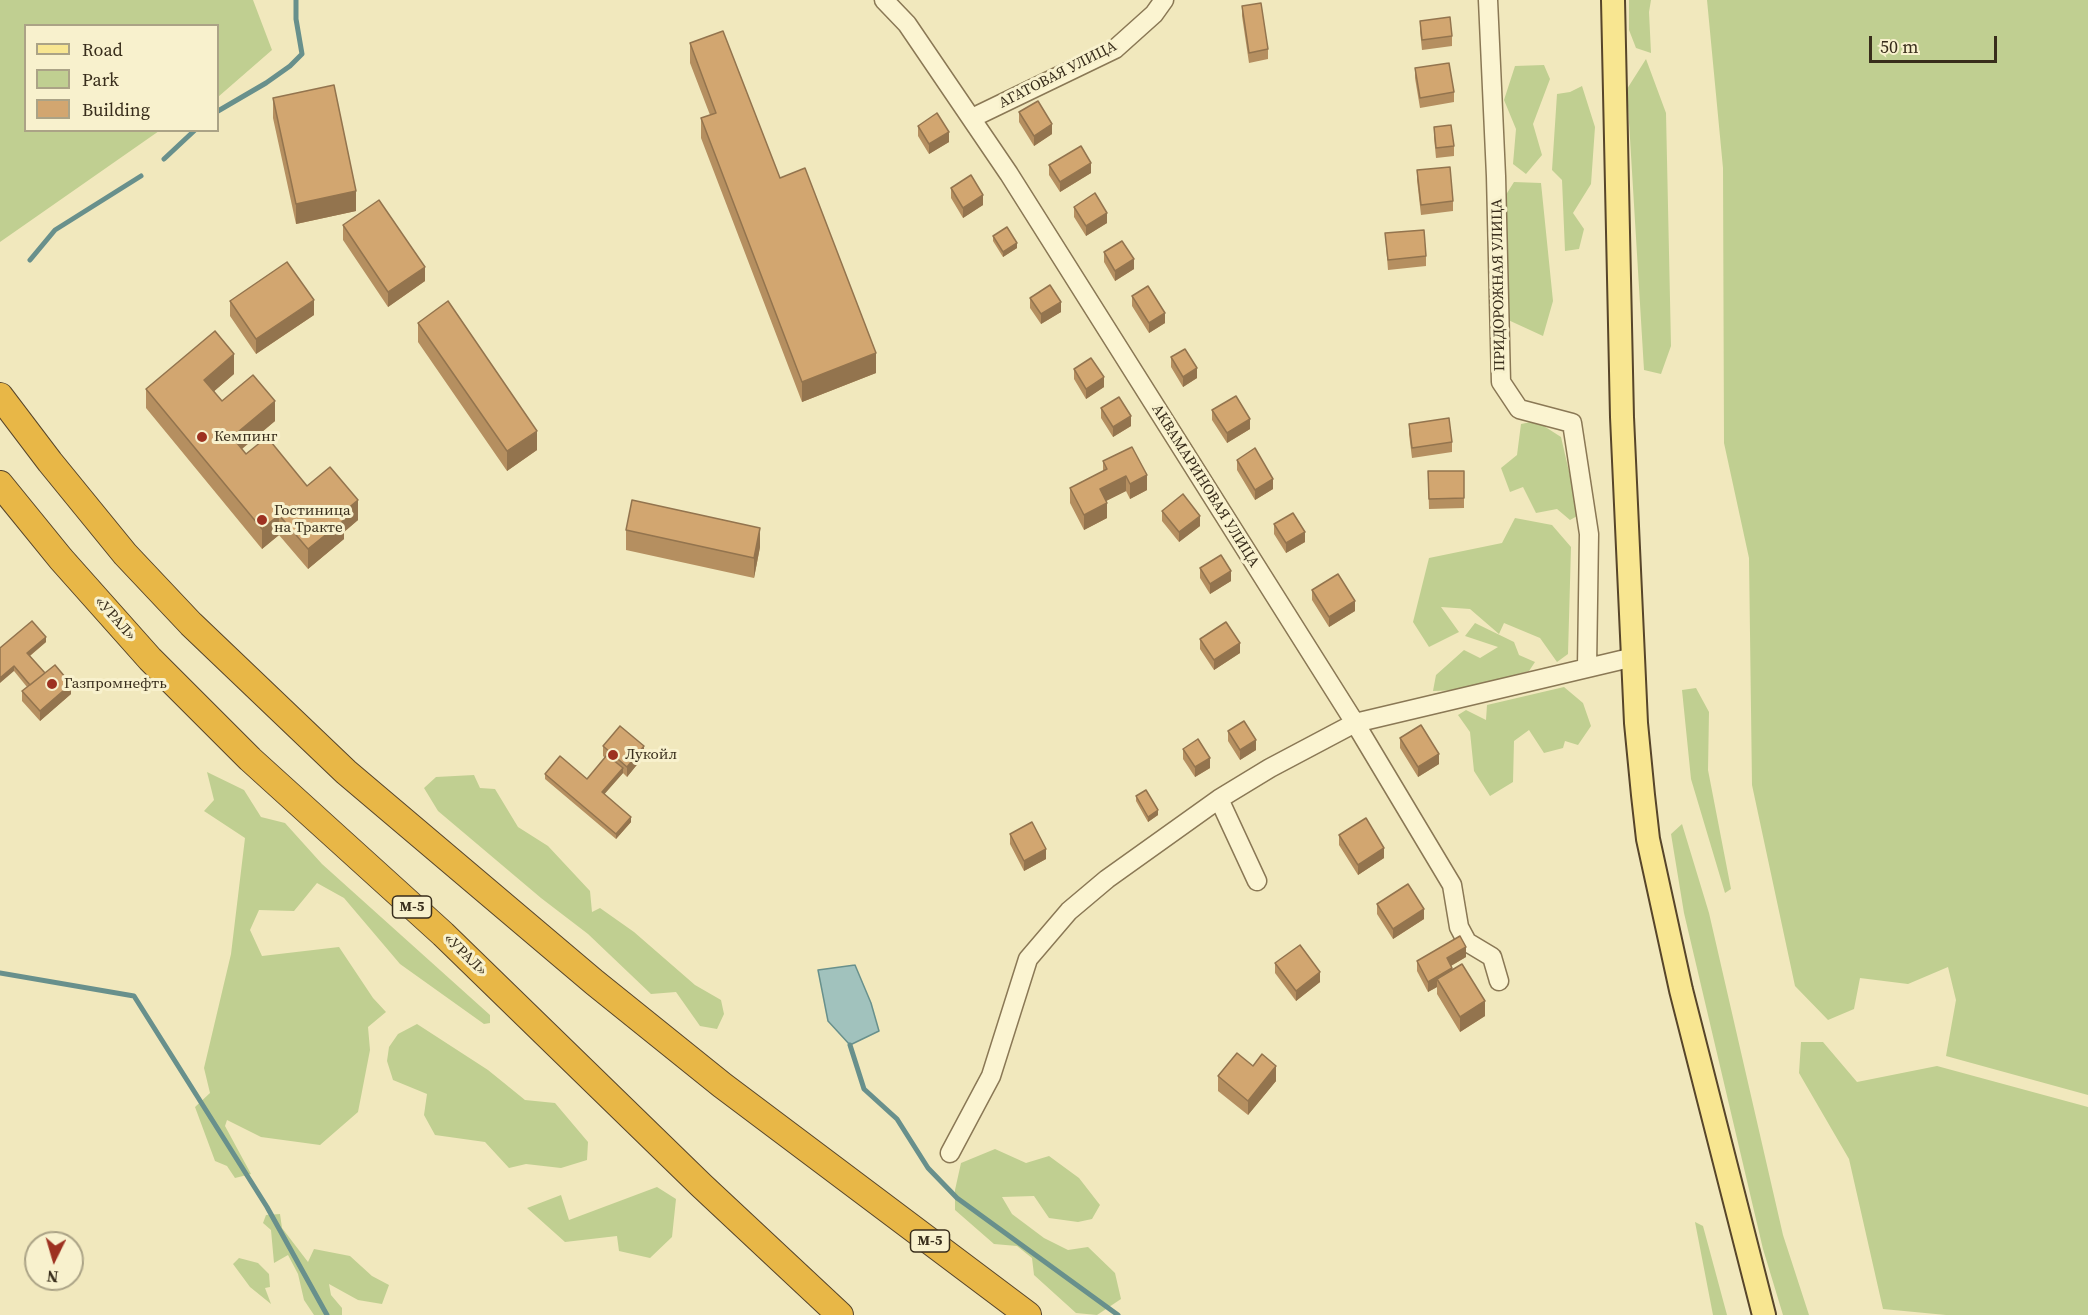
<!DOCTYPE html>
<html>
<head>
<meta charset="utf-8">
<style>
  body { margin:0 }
  #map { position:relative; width:2088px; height:1315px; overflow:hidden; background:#f1e8bd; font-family:"Source Serif 4",serif }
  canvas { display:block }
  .legend { position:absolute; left:24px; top:24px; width:195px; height:108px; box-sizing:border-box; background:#f8f1cd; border:2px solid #aba386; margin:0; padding:8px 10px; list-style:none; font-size:18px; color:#382d1b }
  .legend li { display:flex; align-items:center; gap:12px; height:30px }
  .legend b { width:30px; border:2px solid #aba386 }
  .north { position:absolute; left:24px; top:1231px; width:60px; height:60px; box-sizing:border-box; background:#f8f1cd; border:2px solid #aba386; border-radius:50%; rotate:185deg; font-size:16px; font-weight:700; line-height:24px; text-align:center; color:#382d1b }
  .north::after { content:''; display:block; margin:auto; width:21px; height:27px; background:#9d3121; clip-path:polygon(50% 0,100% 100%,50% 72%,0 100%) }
  .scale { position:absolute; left:1869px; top:36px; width:128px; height:27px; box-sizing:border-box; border:3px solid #382d1b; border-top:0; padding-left:8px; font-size:18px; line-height:21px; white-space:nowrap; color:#382d1b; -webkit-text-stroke:4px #f8f1cd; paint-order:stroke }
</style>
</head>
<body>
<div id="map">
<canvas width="2088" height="1315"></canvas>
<ul class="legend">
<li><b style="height:8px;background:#f8e691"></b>Road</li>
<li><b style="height:16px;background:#c0cf91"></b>Park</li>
<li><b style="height:16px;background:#d2a670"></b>Building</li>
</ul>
<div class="north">N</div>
<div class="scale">50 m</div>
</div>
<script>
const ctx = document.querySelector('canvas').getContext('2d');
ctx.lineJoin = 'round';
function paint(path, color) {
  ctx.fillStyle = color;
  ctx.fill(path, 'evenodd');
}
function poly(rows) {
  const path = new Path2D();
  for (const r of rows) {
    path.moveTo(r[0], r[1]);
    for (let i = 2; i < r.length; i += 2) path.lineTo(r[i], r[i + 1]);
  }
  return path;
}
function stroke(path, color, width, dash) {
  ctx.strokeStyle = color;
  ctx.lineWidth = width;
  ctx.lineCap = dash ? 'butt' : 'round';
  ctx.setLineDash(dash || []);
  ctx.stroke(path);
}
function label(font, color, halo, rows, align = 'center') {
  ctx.font = font + ' "Source Serif 4",serif';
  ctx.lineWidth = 6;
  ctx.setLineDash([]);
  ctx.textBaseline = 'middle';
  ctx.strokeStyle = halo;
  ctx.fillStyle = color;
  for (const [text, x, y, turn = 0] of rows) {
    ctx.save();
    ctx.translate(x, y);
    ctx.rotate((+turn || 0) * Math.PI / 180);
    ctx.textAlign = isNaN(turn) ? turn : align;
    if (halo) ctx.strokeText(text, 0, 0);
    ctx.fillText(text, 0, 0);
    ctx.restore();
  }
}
paint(poly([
  [0,0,253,0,272,50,218,97,218,26,26,26,26,130,159,131,0,242],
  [1629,0,1651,0,1649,12,1651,53,1636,48,1629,30],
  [1707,0,2088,0,2088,1095,1946,1056,1956,1000,1948,967,1908,984,1860,978,1854,1009,1828,1020,1795,986,1752,785,1749,558,1724,443,1723,168],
  [1646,59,1666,113,1671,346,1661,374,1644,370,1627,89],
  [1544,65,1550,79,1533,124,1542,155,1526,174,1513,164,1516,129,1504,100,1515,66],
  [1582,86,1595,127,1591,184,1573,213,1584,229,1579,249,1565,251,1562,180,1552,170,1557,94,1570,92],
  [1514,182,1541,183,1553,301,1543,336,1506,319,1502,201],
  [1536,421,1561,437,1579,515,1570,520,1557,509,1536,513,1523,487,1510,492,1501,468,1517,455,1521,424],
  [1515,518,1552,525,1571,547,1568,654,1557,662,1540,638,1504,623,1499,634,1470,609,1441,607,1459,632,1429,647,1413,622,1429,558,1502,543],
  [1475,623,1514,642,1519,655,1535,662,1529,671,1463,690,1433,691,1436,675,1464,650,1480,658,1498,647,1465,636],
  [1564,687,1583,703,1591,726,1578,745,1565,741,1563,748,1544,753,1529,730,1514,741,1513,782,1490,796,1474,771,1470,732,1458,715,1466,710,1486,720,1487,705],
  [1696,688,1709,712,1708,770,1731,889,1725,893,1691,779,1682,690],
  [207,772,244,790,261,817,285,823,322,864,490,1015,490,1023,484,1024,400,964,344,898,317,883,294,911,259,910,250,930,262,956,339,947,373,998,386,1012,368,1027,370,1050,358,1112,320,1145,261,1137,227,1120,225,1126,251,1174,235,1178,227,1166,215,1161,195,1107,210,1093,204,1068,231,954,245,838,204,811,214,800],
  [474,775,480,788,495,789,518,827,548,846,590,891,592,912,600,908,634,932,695,985,721,1000,724,1014,717,1029,700,1026,676,992,651,994,588,934,541,898,438,811,424,788,436,777],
  [1682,824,1709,913,1783,1235,1809,1315,1783,1315,1763,1249,1684,913,1671,834],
  [417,1024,488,1070,525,1100,555,1103,588,1142,587,1160,561,1168,526,1164,509,1168,485,1142,435,1135,424,1115,427,1094,393,1080,387,1061,389,1047,398,1034],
  [1801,1042,1823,1042,1857,1082,1937,1066,2088,1107,2088,1315,1946,1315,1883,1309,1849,1159,1799,1073],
  [995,1149,1026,1163,1049,1156,1079,1178,1100,1205,1092,1219,1078,1222,1049,1218,1034,1196,1002,1197,1012,1214,1044,1238,1068,1250,1088,1247,1115,1273,1121,1299,1097,1315,1076,1313,1034,1275,1032,1258,1017,1246,994,1244,955,1210,955,1190,961,1163],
  [657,1187,676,1199,672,1237,650,1258,619,1251,617,1236,565,1242,527,1208,561,1195,569,1220],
  [280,1214,282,1228,308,1262,314,1249,350,1256,372,1276,389,1285,382,1304,358,1300,329,1284,331,1295,342,1308,342,1315,314,1315,304,1300,298,1274,288,1255,274,1263,271,1230,263,1223,266,1215],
  [1695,1222,1703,1226,1727,1315,1713,1315],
  [239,1258,258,1263,269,1274,270,1287,265,1288,271,1304,250,1287,233,1264]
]), '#c0cf91');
const water = poly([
  [855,965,871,1003,879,1031,850,1045,828,1021,818,970,855,965]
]);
paint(water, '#a1c2bd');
stroke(water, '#68908c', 1.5);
stroke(poly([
  [218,111,266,83,290,66,302,54,296,19,296,0],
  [164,159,195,130],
  [30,260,55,230,141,176],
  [0,973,134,996,267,1207,327,1315],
  [850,1045,864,1089,897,1119,928,1168,957,1198,1118,1315]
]), '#68908c', 5);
const minor = poly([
  [884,0,907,24,1009,174,1355,723,1452,885,1459,927,1467,942,1492,957,1499,981],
  [1488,0,1496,176,1501,382,1519,409,1572,423,1589,534,1587,667],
  [972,118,1115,49,1154,14,1164,0],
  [1219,799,1257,881],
  [950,1153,991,1076,1028,959,1069,911,1107,879,1219,799,1270,768,1355,723,1634,657]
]);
const major = poly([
  [1613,0,1622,417,1636,723,1643,795,1648,839,1681,990,1764,1315]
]);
const highway = poly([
  [0,396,50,462,125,554,191,624,346,772,594,982,722,1085,1028,1315],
  [0,484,61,559,150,659,250,759,443,934,701,1185,840,1315]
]);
stroke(minor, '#8a7855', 21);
stroke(major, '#57452a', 26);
stroke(highway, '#57452a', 28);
stroke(minor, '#fbf4d1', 18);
stroke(major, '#f8e691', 22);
stroke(highway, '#e8b747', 26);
paint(poly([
  [1242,6,1268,49,1268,59,1249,63,1242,16],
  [1420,21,1452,36,1452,46,1422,50,1420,31],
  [690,43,780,178,876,373,802,402,701,138,701,118,710,115,690,63],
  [1415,68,1454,92,1454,102,1420,108,1415,78],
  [273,98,356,211,296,224,273,118],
  [1019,112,1052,134,1034,146,1019,122],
  [918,126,949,142,929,154,918,136],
  [1434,127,1454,146,1454,156,1436,158,1434,137],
  [1049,165,1091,173,1060,192,1049,175],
  [1417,170,1453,201,1453,211,1421,215,1417,180],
  [951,188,983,205,963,218,951,198],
  [1074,207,1107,223,1086,236,1074,217],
  [343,225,425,281,388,307,343,240],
  [1385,233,1426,256,1426,266,1388,270],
  [993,236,1017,248,1003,257,993,241],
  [1104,252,1134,269,1115,281,1104,262],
  [1132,296,1165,323,1149,333,1132,306],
  [1030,298,1061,312,1041,324,1030,308],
  [230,301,314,315,256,354,230,316],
  [418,323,537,450,507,471,418,342],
  [1171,357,1197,378,1183,387,1171,367],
  [1074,369,1104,387,1086,399,1074,379],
  [234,374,214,391,222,401,275,421,242,449,246,454,307,486,358,520,344,532,344,539,308,569,279,535,262,549,146,408,146,389],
  [1101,408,1131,426,1113,437,1101,418],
  [1212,410,1250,429,1227,443,1212,420],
  [1409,424,1452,442,1452,452,1412,458,1409,434],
  [1237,460,1273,489,1255,500,1237,470],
  [1103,461,1147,490,1130,499,1126,491,1106,501,1107,518,1084,530,1070,503,1070,488,1103,471],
  [1428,471,1464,471,1464,508,1429,509],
  [1162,511,1200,526,1179,542,1162,521],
  [1274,524,1305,542,1286,553,1274,534],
  [626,530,760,547,754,578,626,550],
  [1200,568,1231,581,1210,594,1200,578],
  [1312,590,1355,611,1329,627,1312,600],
  [1200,639,1240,653,1214,670,1200,649],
  [46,642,30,656,45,673,71,694,40,721,22,701,22,691,27,687,14,671,0,648],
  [1228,731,1256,750,1240,760,1228,741],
  [1400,738,1439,764,1418,777,1400,748],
  [603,746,644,756,627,777,623,773,604,794,631,822,616,839,545,779,545,774,587,779,605,758,603,756],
  [1183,749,1210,768,1195,777,1183,759],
  [1136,796,1158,815,1148,822,1136,801],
  [1010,834,1046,859,1024,871,1010,844],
  [1339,835,1384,858,1358,875,1339,845],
  [1377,904,1424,919,1393,939,1377,914],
  [1466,957,1451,966,1452,970,1485,1016,1460,1032,1437,994,1437,987,1428,992,1417,971,1417,961],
  [1275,963,1320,982,1296,1001,1275,973],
  [1253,1066,1276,1081,1248,1115,1218,1091,1218,1076]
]), '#b58f60');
paint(poly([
  [1052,124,1052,134,1034,146,1034,136],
  [949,132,949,142,929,154,929,144],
  [1091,163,1091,173,1060,192,1060,182],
  [356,191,356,211,296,224,296,204],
  [983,195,983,205,963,218,963,208],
  [1107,213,1107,223,1086,236,1086,226],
  [1017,243,1017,248,1003,257,1003,252],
  [1134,259,1134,269,1115,281,1115,271],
  [425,267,425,281,388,307,388,292],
  [314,300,314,315,256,354,256,339],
  [1061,302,1061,312,1041,324,1041,314],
  [1165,313,1165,323,1149,333,1149,323],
  [876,353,876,373,802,402,802,382],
  [234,354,234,374,204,400,204,380],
  [1197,368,1197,378,1183,387,1183,377],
  [1104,377,1104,387,1086,399,1086,389],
  [275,401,275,421,232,457,232,437],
  [1131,416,1131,426,1113,437,1113,427],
  [1250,419,1250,429,1227,443,1227,433],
  [537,431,537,450,507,471,507,451],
  [1147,475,1147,490,1130,499,1130,484],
  [1126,476,1126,491,1100,504,1100,489],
  [1273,479,1273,489,1255,500,1255,490],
  [358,500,358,520,344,532,344,539,308,569,308,549,340,515],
  [1107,503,1107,518,1084,530,1084,515],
  [279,515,279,535,262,549,262,529],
  [1200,516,1200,526,1179,542,1179,532],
  [760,528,760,547,754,578,754,558],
  [1305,532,1305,542,1286,553,1286,543],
  [1231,571,1231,581,1210,594,1210,584],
  [1355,601,1355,611,1329,627,1329,617],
  [46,637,46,642,27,658,27,653],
  [1240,643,1240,653,1214,670,1214,660],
  [14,666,14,671,0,683,0,678],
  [71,684,71,694,40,721,40,711],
  [1256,740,1256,750,1240,760,1240,750],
  [644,746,644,756,627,777,627,767],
  [1439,754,1439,764,1418,777,1418,767],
  [1210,758,1210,768,1195,777,1195,767],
  [623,768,623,773,602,797,602,792],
  [1158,810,1158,815,1148,822,1148,817],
  [631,817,631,822,616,839,616,834],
  [1384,848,1384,858,1358,875,1358,865],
  [1046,849,1046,859,1024,871,1024,861],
  [1424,909,1424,919,1393,939,1393,929],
  [1466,947,1466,957,1447,968,1447,958],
  [1452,968,1452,978,1437,979,1437,987,1428,992,1428,982],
  [1320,972,1320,982,1296,1001,1296,991],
  [1485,1001,1485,1016,1460,1032,1460,1017],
  [1276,1066,1276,1081,1248,1115,1248,1101]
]), '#93744e');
const building = poly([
  [1261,3,1268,49,1249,53,1242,6,1261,3],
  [1450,17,1452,36,1422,40,1420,21,1450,17],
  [723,31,780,178,805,168,876,353,802,382,701,118,716,113,690,43,723,31],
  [1449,63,1454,92,1420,98,1415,68,1449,63],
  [334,85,356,191,296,204,273,98,334,85],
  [1038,101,1052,124,1034,136,1019,112,1038,101],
  [937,113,949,132,929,144,918,126,937,113],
  [1451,125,1454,146,1436,148,1434,127,1451,125],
  [1081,146,1091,163,1060,182,1049,165,1081,146],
  [1450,167,1453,201,1421,205,1417,170,1450,167],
  [971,175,983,195,963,208,951,188,971,175],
  [1095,193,1107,213,1086,226,1074,207,1095,193],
  [379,200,425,267,388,292,343,225,379,200],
  [1007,227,1017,243,1003,252,993,236,1007,227],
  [1424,230,1426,256,1388,260,1385,233,1424,230],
  [1122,241,1134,259,1115,271,1104,252,1122,241],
  [287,262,314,300,256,339,230,301,287,262],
  [1050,285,1061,302,1041,314,1030,298,1050,285],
  [1148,286,1165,313,1149,323,1132,296,1148,286],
  [448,301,537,431,507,451,418,323,448,301],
  [215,331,234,354,204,380,222,401,253,375,275,401,232,437,246,454,267,437,307,486,330,467,358,500,340,515,344,520,308,549,279,515,262,529,146,389,215,331],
  [1185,349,1197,368,1183,377,1171,357,1185,349],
  [1091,358,1104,377,1086,389,1074,369,1091,358],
  [1236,396,1250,419,1227,433,1212,410,1236,396],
  [1119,397,1131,416,1113,427,1101,408,1119,397],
  [1449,418,1452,442,1412,448,1409,424,1449,418],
  [1132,447,1147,475,1130,484,1126,476,1100,489,1107,503,1084,515,1070,488,1107,469,1103,461,1132,447],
  [1255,448,1273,479,1255,490,1237,460,1255,448],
  [1428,471,1464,471,1464,498,1429,499,1428,471],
  [1183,494,1200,516,1179,532,1162,511,1183,494],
  [632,500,760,528,754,558,626,530,632,500],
  [1293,513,1305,532,1286,543,1274,524,1293,513],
  [1221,555,1231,571,1210,584,1200,568,1221,555],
  [1338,574,1355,601,1329,617,1312,590,1338,574],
  [32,621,46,637,27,653,45,673,30,685,14,666,0,678,0,648,32,621],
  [1226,622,1240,643,1214,660,1200,639,1226,622],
  [55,665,71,684,40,711,22,691,55,665],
  [1244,721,1256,740,1240,750,1228,731,1244,721],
  [1421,725,1439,754,1418,767,1400,738,1421,725],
  [620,726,644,746,627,767,603,746,620,726],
  [1198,739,1210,758,1195,767,1183,749,1198,739],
  [607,755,623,768,602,792,631,817,616,834,545,774,560,756,587,779,607,755],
  [1146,790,1158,810,1148,817,1136,796,1146,790],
  [1366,818,1384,848,1358,865,1339,835,1366,818],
  [1032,822,1046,849,1024,861,1010,834,1032,822],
  [1408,884,1424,909,1393,929,1377,904,1408,884],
  [1460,936,1466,947,1447,958,1452,968,1428,982,1417,961,1460,936],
  [1300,945,1320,972,1296,991,1275,963,1300,945],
  [1462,964,1485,1001,1460,1017,1437,979,1462,964],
  [1237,1053,1253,1066,1262,1054,1276,1066,1248,1101,1218,1076,1237,1053]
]);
paint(building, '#d2a670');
stroke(building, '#93744e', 1.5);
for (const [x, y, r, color] of [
  [202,437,6,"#9d3121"],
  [262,520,6,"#9d3121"],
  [52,684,6,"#9d3121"],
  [613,755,6,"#9d3121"]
]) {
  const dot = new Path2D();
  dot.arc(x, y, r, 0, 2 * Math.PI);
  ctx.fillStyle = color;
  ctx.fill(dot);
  stroke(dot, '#f8f1cd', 2);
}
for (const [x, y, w] of [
  [412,907,39],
  [930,1241,39]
]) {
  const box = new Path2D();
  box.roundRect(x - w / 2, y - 11, w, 22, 4.5);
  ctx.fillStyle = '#f8f1cd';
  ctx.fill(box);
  stroke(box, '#382d1b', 1.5);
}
label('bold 14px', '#382d1b', null, [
  ["М-5",412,907],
  ["М-5",930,1241]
]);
label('15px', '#382d1b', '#f8f1cd', [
  ["АГАТОВАЯ УЛИЦА",1058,75,-27],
  ["ПРИДОРОЖНАЯ УЛИЦА",1499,285,-91],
  ["АКВАМАРИНОВАЯ УЛИЦА",1205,486,58],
  ["«УРАЛ»",115,619,48],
  ["«УРАЛ»",465,955,44]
]);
label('15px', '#382d1b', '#f8f1cd', [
  ["Кемпинг",214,437],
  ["Гостиница",274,511],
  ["на Тракте",274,528],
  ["Газпромнефть",64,684],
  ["Лукойл",625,755]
], 'left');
</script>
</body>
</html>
